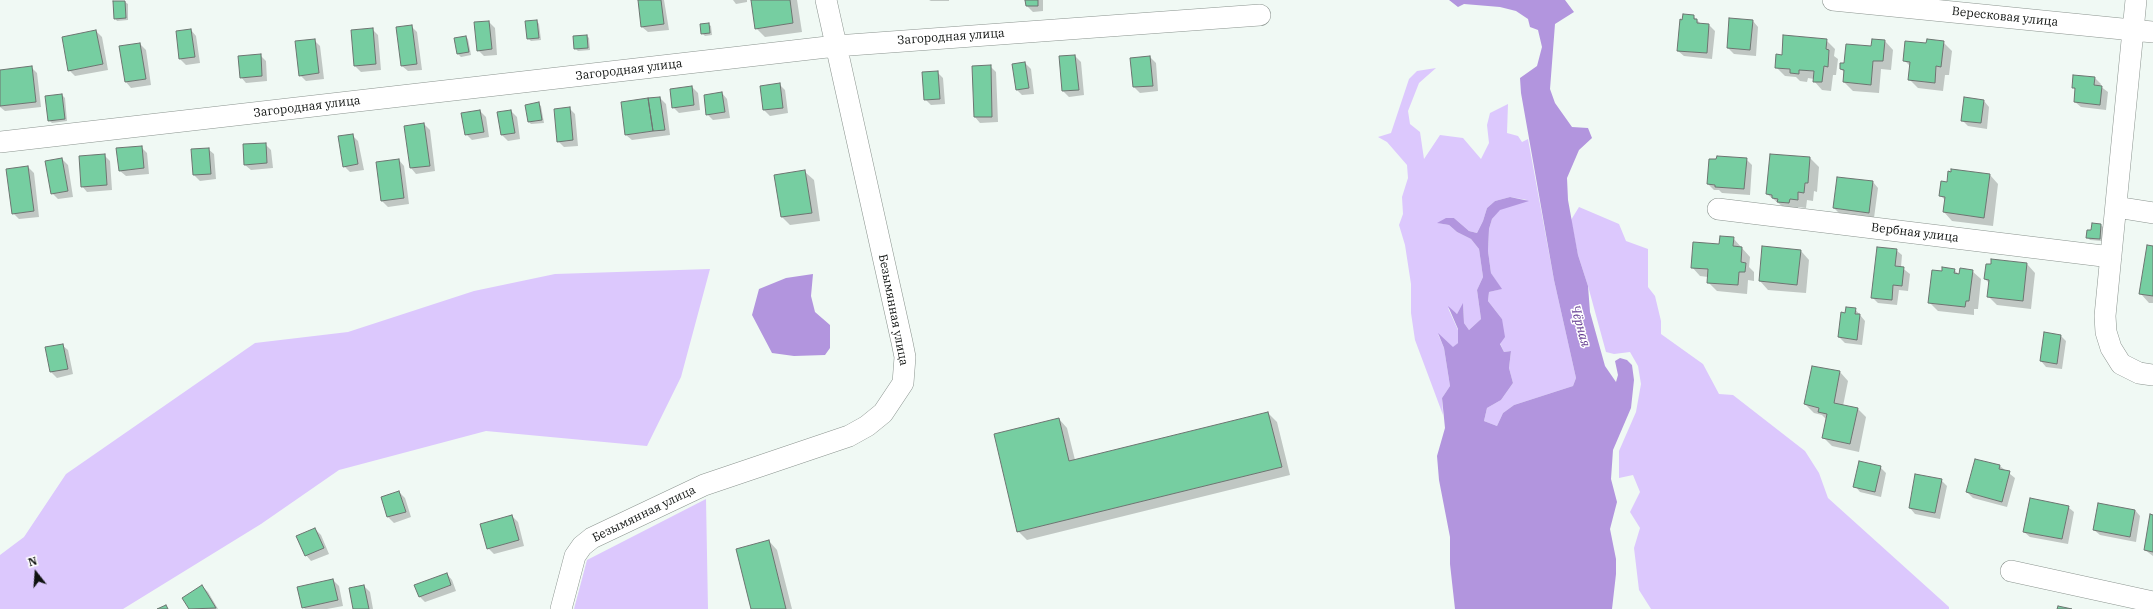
<!DOCTYPE html>
<html>
<head>
<meta charset="utf-8">
<style>
  body { margin:0 }
  #map { position:relative; width:2153px; height:609px; overflow:hidden; background:#f0f9f4; font-family:"IBM Plex Serif",serif }
  canvas { display:block }
  .north { position:absolute; left:16px; top:553px; width:40px; height:40px; -webkit-text-stroke:3px #fff; paint-order:stroke; rotate:343deg; font-size:11px; font-weight:700; line-height:16px; text-align:center; color:#0f1210 }
  .north::after { content:''; display:block; margin:auto; width:14px; height:18px; background:#0f1210; clip-path:polygon(50% 0,100% 100%,50% 72%,0 100%) }
</style>
</head>
<body>
<div id="map">
<canvas width="2153" height="609"></canvas>
<div class="north">N</div>
</div>
<script>
const ctx = document.querySelector('canvas').getContext('2d');
ctx.lineJoin = 'round';
function paint(path, color) {
  ctx.fillStyle = color;
  ctx.fill(path, 'evenodd');
}
function poly(rows) {
  const path = new Path2D();
  for (const r of rows) {
    path.moveTo(r[0], r[1]);
    for (let i = 2; i < r.length; i += 2) path.lineTo(r[i], r[i + 1]);
  }
  return path;
}
function stroke(path, color, width, dash) {
  ctx.strokeStyle = color;
  ctx.lineWidth = width;
  ctx.lineCap = dash ? 'butt' : 'round';
  ctx.setLineDash(dash || []);
  ctx.stroke(path);
}
function label(font, color, halo, rows, align = 'center') {
  ctx.font = font + ' "IBM Plex Serif",serif';
  ctx.lineWidth = 3;
  ctx.setLineDash([]);
  ctx.textBaseline = 'middle';
  ctx.strokeStyle = halo;
  ctx.fillStyle = color;
  for (const [text, x, y, turn = 0] of rows) {
    ctx.save();
    ctx.translate(x, y);
    ctx.rotate((+turn || 0) * Math.PI / 180);
    ctx.textAlign = isNaN(turn) ? turn : align;
    if (halo) ctx.strokeText(text, 0, 0);
    ctx.fillText(text, 0, 0);
    ctx.restore();
  }
}
paint(poly([
  [1436,68,1419,83,1408,111,1410,124,1420,132,1424,159,1440,135,1463,138,1481,159,1489,143,1487,125,1490,113,1508,104,1507,133,1518,136,1522,142,1528,139,1554,280,1576,378,1573,386,1514,405,1503,413,1497,426,1484,421,1487,408,1501,400,1513,383,1509,368,1511,351,1504,352,1500,343,1502,319,1488,301,1489,292,1501,289,1491,273,1488,251,1489,229,1492,219,1500,209,1527,200,1510,197,1495,201,1487,208,1483,221,1477,233,1469,231,1454,218,1438,223,1449,225,1457,232,1471,239,1479,249,1483,277,1477,290,1481,319,1469,330,1464,323,1463,304,1457,314,1448,308,1458,330,1458,343,1453,348,1438,334,1444,348,1450,386,1442,398,1443,415,1415,340,1411,313,1411,284,1405,245,1399,225,1403,214,1402,197,1408,178,1407,165,1387,142,1378,137,1391,133,1409,79,1417,71],
  [1579,207,1619,224,1626,241,1648,249,1648,287,1655,296,1661,321,1661,334,1703,364,1719,394,1733,395,1805,451,1819,473,1828,498,1949,607,1949,609,1651,609,1639,590,1634,548,1640,528,1630,512,1640,492,1633,475,1619,478,1619,451,1636,412,1641,384,1638,366,1630,352,1614,354,1606,352,1588,286,1578,255,1571,220],
  [710,269,681,377,647,446,486,431,339,470,261,524,123,609,0,609,0,555,24,537,66,474,255,343,348,332,474,291,555,274],
  [706,499,708,609,574,609,587,560]
]), '#dcc8fd');
paint(poly([
  [1449,0,1565,0,1574,12,1555,24,1550,89,1555,103,1572,127,1588,128,1592,138,1579,150,1567,178,1568,200,1578,255,1588,286,1590,312,1605,366,1616,382,1618,375,1615,361,1620,358,1627,360,1632,365,1634,380,1631,408,1613,450,1611,479,1617,502,1610,529,1616,559,1616,574,1612,609,1455,609,1450,564,1450,537,1439,480,1437,456,1445,428,1442,398,1450,386,1444,348,1438,333,1453,347,1458,343,1458,329,1448,306,1457,314,1463,303,1464,323,1469,330,1481,319,1477,290,1483,277,1479,249,1471,239,1457,232,1449,225,1437,223,1446,218,1454,218,1469,231,1477,233,1483,221,1487,208,1495,201,1510,197,1529,201,1500,210,1492,219,1489,229,1488,251,1491,273,1502,289,1489,292,1488,301,1502,319,1505,337,1500,344,1504,352,1511,351,1509,368,1513,383,1501,400,1487,408,1484,421,1497,426,1503,413,1514,405,1573,386,1576,378,1554,280,1521,93,1520,78,1537,66,1542,47,1538,30,1530,27,1528,19,1516,11,1500,7,1464,4,1458,7],
  [813,274,811,296,815,312,830,325,830,348,825,355,794,356,772,353,752,315,759,289,786,278]
]), '#b295de');
paint(poly([
  [639,0,664,0,669,30,648,32,642,27],
  [733,0,747,0,747,2,736,4],
  [752,0,797,0,802,32,765,37,756,28],
  [929,0,949,0,949,1,931,1],
  [1026,0,1043,0,1043,11,1033,12,1027,6],
  [125,2,128,4,128,20,117,21,115,18],
  [1693,16,1702,25,1709,25,1715,31,1712,59,1684,56,1678,51,1683,21],
  [537,21,539,24,541,40,531,41,528,38],
  [1753,21,1758,27,1756,56,1734,54,1728,48],
  [489,22,495,28,497,55,484,56,478,50],
  [708,24,711,26,712,35,705,36,702,33],
  [411,26,417,32,422,70,408,71,402,66],
  [372,29,378,35,381,70,361,72,355,66],
  [191,30,196,36,200,63,186,65,180,59],
  [96,31,102,37,108,70,75,76,69,70],
  [587,36,589,38,590,50,578,51,575,48],
  [466,37,468,39,471,55,461,57,458,54,455,39],
  [314,40,320,46,324,79,306,81,300,75],
  [1826,40,1835,49,1834,56,1838,59,1836,75,1833,75,1831,91,1822,90,1814,81,1814,79,1808,78,1807,82,1800,81,1796,77,1785,76,1776,67,1782,56],
  [1885,41,1893,50,1891,70,1881,69,1879,93,1853,91,1844,82,1845,73,1841,69,1845,64],
  [1943,42,1952,51,1949,75,1945,75,1943,91,1918,88,1909,79,1911,67,1904,60,1927,44],
  [140,44,146,50,151,85,131,88,126,82,120,46],
  [260,55,266,61,267,81,246,83,241,77],
  [1075,56,1081,62,1084,95,1069,97,1063,91],
  [1150,57,1156,63,1158,91,1140,93,1134,87],
  [1025,63,1031,69,1034,94,1022,95,1017,90],
  [990,66,996,72,998,122,980,123,975,117],
  [31,67,37,73,41,107,5,111,0,107,0,71],
  [937,72,943,78,945,104,931,105,925,99],
  [2095,78,2101,84,2100,86,2108,92,2106,110,2081,107,2075,102,2076,91,2073,87],
  [779,84,785,90,788,113,770,116,764,110],
  [692,87,698,93,700,110,679,113,673,107],
  [722,93,727,99,730,118,713,120,707,114],
  [62,95,65,98,67,121,52,123,49,120],
  [660,98,666,104,670,135,632,140,626,135],
  [1984,101,1989,107,1987,129,1968,126,1962,120],
  [538,103,541,106,544,123,531,124,529,122],
  [569,108,575,114,578,146,564,147,558,141],
  [480,111,486,117,489,137,472,140,466,134],
  [511,111,517,117,520,139,508,141,502,135,498,113],
  [424,124,430,130,435,171,416,174,411,168],
  [352,135,358,141,364,170,350,172,344,166],
  [265,144,271,150,273,168,251,170,245,165],
  [141,147,147,153,149,174,126,176,120,171],
  [208,149,214,154,216,179,200,181,194,175],
  [104,155,110,161,112,190,87,192,82,186],
  [1771,155,1810,158,1819,167,1817,192,1814,191,1813,201,1807,200,1806,208,1798,207,1798,211,1782,206,1767,194],
  [62,159,68,165,73,197,58,199,52,193],
  [1746,159,1752,165,1750,195,1722,193,1719,190,1714,190,1708,184,1717,160],
  [399,160,404,166,409,204,388,207,382,201],
  [28,167,34,173,39,217,19,219,13,213],
  [805,172,814,180,820,221,790,225,782,217],
  [1990,175,1998,184,1993,226,1952,221,1944,212,1945,200,1941,196,1947,183],
  [1873,182,1878,188,1874,218,1840,214,1834,208],
  [2101,225,2104,228,2102,241,2090,240,2088,238],
  [1733,238,1750,257,1749,267,1754,272,1754,281,1748,280,1747,294,1717,291,1708,282,1708,277,1700,276,1692,267,1720,246],
  [2153,247,2153,303,2149,303,2141,294],
  [1896,250,1902,255,1901,267,1910,274,1908,291,1899,290,1897,305,1878,303,1872,297],
  [1801,251,1809,260,1806,293,1768,290,1760,281],
  [2027,264,2035,273,2031,309,1997,305,1988,296,1990,284,1985,279,1992,265],
  [1954,270,1960,275,1972,271,1981,279,1978,309,1974,309,1974,315,1938,311,1929,302,1943,272],
  [1855,309,1865,321,1862,345,1845,343,1839,337,1846,314],
  [2060,335,2066,341,2062,369,2046,367,2041,361],
  [62,345,68,350,73,374,57,378,51,372,46,348],
  [1813,367,1840,372,1848,381,1843,406,1857,408,1866,417,1859,452,1832,446,1823,437,1827,420,1822,415,1814,413,1805,404],
  [1268,413,1277,422,1290,475,1027,540,1018,531,1059,419,1067,428,1075,460],
  [2000,466,2015,478,2007,507,1973,498,1967,492],
  [1880,467,1886,473,1881,497,1860,492,1855,486],
  [1941,480,1947,486,1940,519,1915,514,1910,508],
  [399,492,405,498,411,517,394,523,388,517,382,497],
  [2068,507,2074,512,2068,544,2030,537,2024,532],
  [2135,510,2140,516,2136,542,2100,535,2094,530],
  [512,516,518,522,524,546,494,554,488,548],
  [2153,516,2153,556,2145,550],
  [315,529,321,535,329,554,311,561,306,555],
  [769,541,777,550,792,609,752,609],
  [447,574,452,580,456,591,425,602,420,597],
  [333,580,339,586,343,606,327,609,305,609,303,607],
  [202,586,208,592,218,609,190,609,183,598],
  [364,586,370,592,373,609,354,609]
]), '#0003');
const building = poly([
  [638,0,661,0,664,24,641,27,638,0],
  [751,0,790,0,793,23,755,29,751,0],
  [1025,0,1038,0,1038,6,1026,6,1025,0],
  [113,1,125,1,126,18,114,19,113,1],
  [1683,14,1694,15,1694,19,1697,19,1697,23,1709,24,1707,53,1677,51,1680,19,1682,20,1683,14],
  [1729,18,1753,20,1750,50,1727,48,1729,18],
  [537,20,539,38,527,39,525,21,537,20],
  [489,21,492,49,477,51,474,22,489,21],
  [709,23,710,33,701,34,700,24,709,23],
  [412,25,417,64,401,66,396,27,412,25],
  [373,28,376,64,354,66,351,30,373,28],
  [191,29,195,57,179,59,176,31,191,29],
  [96,30,103,64,68,71,62,37,96,30],
  [587,35,588,48,574,49,573,36,587,35],
  [1783,35,1827,39,1826,49,1829,50,1828,67,1824,66,1822,82,1813,82,1814,71,1799,70,1799,74,1790,73,1790,69,1775,68,1776,54,1782,55,1783,35],
  [466,36,469,52,457,54,454,38,466,36],
  [315,39,319,73,299,76,295,41,315,39],
  [1872,39,1885,40,1883,61,1873,61,1871,85,1843,82,1844,70,1840,69,1840,63,1844,63,1846,44,1871,46,1872,39],
  [1927,39,1944,41,1941,67,1936,66,1935,83,1908,80,1910,62,1903,61,1905,41,1926,43,1927,39],
  [140,43,146,79,125,82,119,46,140,43],
  [261,54,262,76,240,78,238,56,261,54],
  [1075,55,1079,90,1062,91,1059,56,1075,55],
  [1150,56,1153,86,1133,87,1130,58,1150,56],
  [1025,62,1029,88,1016,90,1012,64,1025,62],
  [991,65,992,117,974,117,972,66,991,65],
  [32,66,36,102,0,106,0,70,32,66],
  [938,71,940,99,924,100,922,72,938,71],
  [2073,75,2095,77,2094,85,2102,86,2100,105,2074,102,2075,88,2072,88,2073,75],
  [780,83,783,108,763,110,760,86,780,83],
  [692,86,694,105,672,108,670,89,692,86],
  [722,92,725,112,706,115,704,95,722,92],
  [62,94,65,119,48,121,45,96,62,94],
  [660,97,665,130,653,131,648,98,660,97],
  [1964,97,1984,100,1981,123,1961,121,1964,97],
  [648,98,653,131,625,135,621,102,648,98],
  [539,102,542,120,528,122,525,105,539,102],
  [570,107,573,140,557,142,554,109,570,107],
  [480,110,484,132,465,135,461,113,480,110],
  [511,110,515,133,501,135,497,112,511,110],
  [424,123,430,166,410,168,404,126,424,123],
  [353,134,358,164,343,167,338,136,353,134],
  [266,143,267,163,244,165,243,144,266,143],
  [142,146,144,168,119,171,116,148,142,146],
  [209,148,211,174,193,175,191,149,209,148],
  [105,154,107,185,81,187,79,156,105,154],
  [1770,154,1810,157,1808,183,1805,183,1804,193,1798,192,1798,200,1790,199,1789,203,1777,202,1778,199,1772,198,1772,195,1766,194,1770,154],
  [1717,156,1747,158,1744,189,1715,187,1715,185,1707,184,1709,159,1716,159,1717,156],
  [62,158,68,191,51,194,45,161,62,158],
  [399,159,404,198,381,201,376,162,399,159],
  [28,166,34,211,12,214,6,169,28,166],
  [1951,169,1990,174,1984,218,1943,212,1945,197,1939,196,1941,181,1947,182,1948,171,1951,172,1951,169],
  [805,170,812,213,781,217,774,175,805,170],
  [1837,177,1873,181,1869,213,1833,208,1837,177],
  [2092,223,2101,224,2100,239,2086,238,2087,230,2091,230,2092,223],
  [1720,236,1734,237,1733,246,1742,247,1741,262,1746,263,1745,272,1739,272,1738,285,1707,283,1708,269,1691,268,1693,242,1719,244,1720,236],
  [2147,245,2153,246,2153,296,2139,294,2147,245],
  [1762,246,1801,250,1797,285,1759,281,1762,246],
  [1877,247,1897,249,1895,266,1904,267,1902,286,1893,285,1892,300,1871,298,1877,247],
  [1991,259,2027,263,2023,301,1987,297,1989,280,1984,279,1986,264,1991,264,1991,259],
  [1942,267,1955,269,1954,273,1959,274,1960,268,1973,270,1969,301,1966,301,1965,307,1928,303,1932,270,1942,271,1942,267],
  [1846,307,1856,308,1855,314,1860,314,1857,340,1838,337,1841,312,1845,313,1846,307],
  [2044,332,2061,335,2057,364,2040,361,2044,332],
  [63,344,68,369,50,372,45,347,63,344],
  [1812,366,1840,371,1834,403,1858,408,1850,444,1822,438,1827,414,1818,412,1819,408,1804,404,1812,366],
  [1268,412,1282,467,1017,532,994,434,1059,418,1069,461,1268,412],
  [1975,459,2000,465,1999,469,2010,471,2002,502,1966,492,1975,459],
  [1859,461,1881,466,1875,492,1853,487,1859,461],
  [1915,474,1942,479,1935,513,1909,508,1915,474],
  [399,491,406,512,387,517,381,497,399,491],
  [2030,498,2069,506,2062,539,2023,532,2030,498],
  [2098,503,2135,510,2130,537,2093,530,2098,503],
  [2150,514,2153,515,2153,552,2144,550,2150,514],
  [512,515,519,540,487,549,480,524,512,515],
  [315,528,324,548,305,556,296,536,315,528],
  [769,540,786,609,751,609,736,549,769,540],
  [447,573,451,585,419,597,414,585,447,573],
  [333,579,338,600,302,608,297,587,333,579],
  [202,585,216,608,189,609,182,598,202,585],
  [364,585,369,609,353,609,349,588,364,585],
  [166,605,168,609,157,609,166,605],
  [2058,606,2072,609,2057,609,2058,606]
]);
paint(building, '#76cea1');
stroke(building, '#6d7571', 1);
const minor = poly([
  [1833,0,2153,32],
  [2136,0,2105,316,2106,332,2111,348,2121,364,2139,373,2153,375],
  [0,142,836,46,1260,15],
  [2116,207,2153,213],
  [1718,209,2111,257],
  [2011,571,2153,602],
  [561,609,575,556,582,546,592,538,704,485,849,436,867,426,883,413,903,383,905,357,902,342,826,0]
]);
stroke(minor, '#8b948f', 22);
stroke(minor, '#fff', 21);
label('12px', '#0f1210', '#fff', [
  ["Вересковая улица",2005,17,6],
  ["Загородная улица",951,37,-4],
  ["Загородная улица",629,70,-7],
  ["Загородная улица",307,107,-7],
  ["Вербная улица",1915,233,7],
  ["Безымянная улица",893,310,79],
  ["Безымянная улица",644,514,-26]
]);
label('italic 13px', '#61398f', '#fff', [
  ["Чёрная",1580,326,75]
]);
</script>
</body>
</html>
